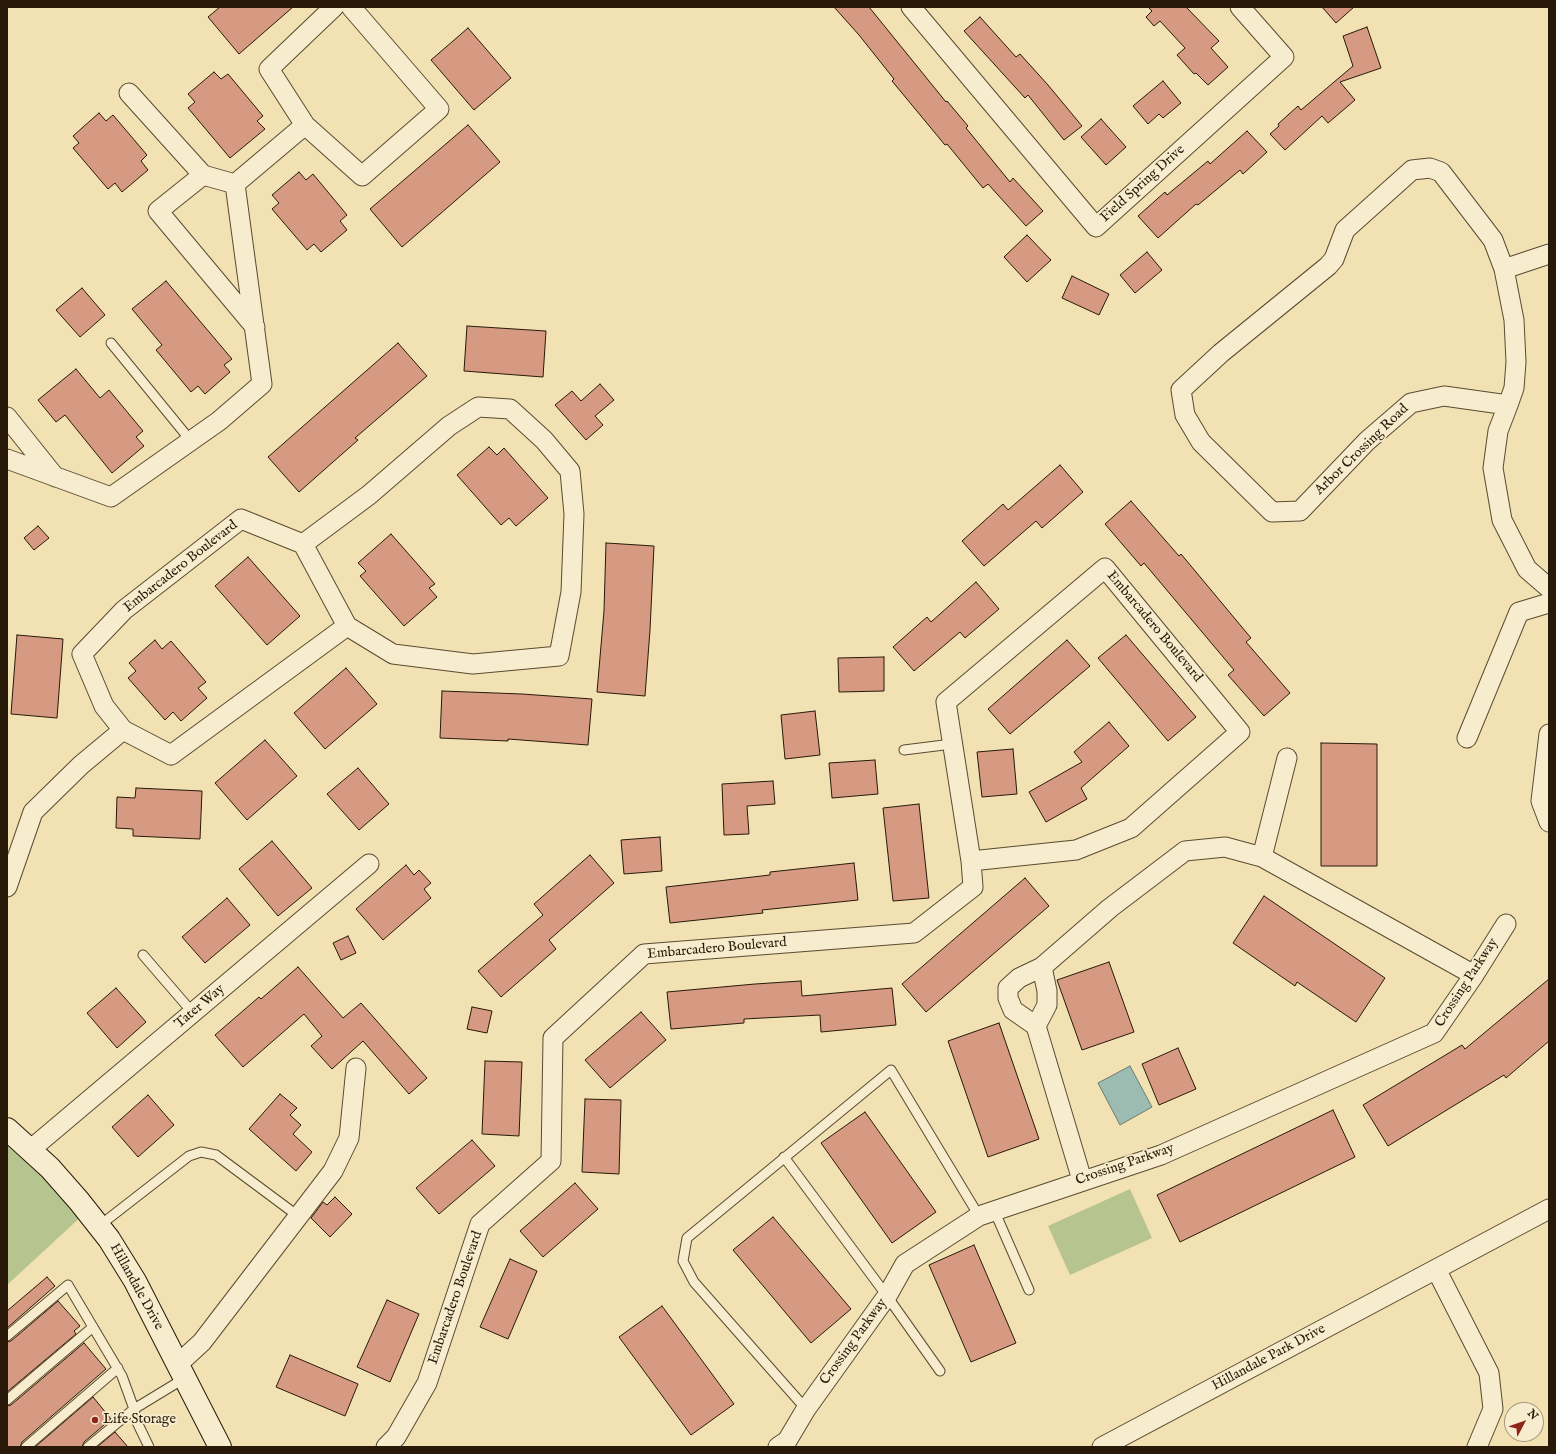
<!DOCTYPE html>
<html>
<head>
<meta charset="utf-8">
<style>
  body { margin:0 }
  #map { position:relative; width:1556px; height:1454px; overflow:hidden; background:#f2e1b2; font-family:"IM FELL English",serif }
  canvas { display:block }
  .frame { position:absolute; inset:0; border:8px solid #281908; pointer-events:none }
  .north { position:absolute; left:1504px; top:1402px; width:40px; height:40px; box-sizing:border-box; background:#f7eccd; border:1px solid #a4987e; border-radius:50%; rotate:49deg; font-size:11px; font-weight:700; line-height:16px; text-align:center; color:#281908 }
  .north::after { content:''; display:block; margin:auto; width:14px; height:18px; background:#8f2418; clip-path:polygon(50% 0,100% 100%,50% 72%,0 100%) }
</style>
</head>
<body>
<div id="map">
<canvas width="1556" height="1454"></canvas>
<div class="frame"></div>
<div class="north">N</div>
</div>
<script>
const ctx = document.querySelector('canvas').getContext('2d');
ctx.lineJoin = 'round';
function paint(path, color) {
  ctx.fillStyle = color;
  ctx.fill(path, 'evenodd');
}
function poly(rows) {
  const path = new Path2D();
  for (const r of rows) {
    path.moveTo(r[0], r[1]);
    for (let i = 2; i < r.length; i += 2) path.lineTo(r[i], r[i + 1]);
  }
  return path;
}
function stroke(path, color, width, dash) {
  ctx.strokeStyle = color;
  ctx.lineWidth = width;
  ctx.lineCap = dash ? 'butt' : 'round';
  ctx.setLineDash(dash || []);
  ctx.stroke(path);
}
function label(font, color, halo, rows, align = 'center') {
  ctx.font = font + ' "IM FELL English",serif';
  ctx.lineWidth = 3.5;
  ctx.setLineDash([]);
  ctx.textBaseline = 'middle';
  ctx.strokeStyle = halo;
  ctx.fillStyle = color;
  for (const [text, x, y, turn = 0] of rows) {
    ctx.save();
    ctx.translate(x, y);
    ctx.rotate((+turn || 0) * Math.PI / 180);
    ctx.textAlign = isNaN(turn) ? turn : align;
    if (halo) ctx.strokeText(text, 0, 0);
    ctx.fillText(text, 0, 0);
    ctx.restore();
  }
}
paint(poly([
  [7,1128,85,1213,7,1285],
  [1130,1189,1152,1238,1070,1275,1048,1226]
]), '#b6c48f');
const water = poly([
  [1130,1066,1152,1107,1120,1125,1098,1083,1130,1066]
]);
paint(water, '#9cbcb1');
stroke(water, '#6e7b6d', 1);
const building = poly([
  [220,7,293,7,239,54,208,17,220,7],
  [834,7,869,7,946,102,947,101,968,126,966,128,1010,182,1013,178,1043,211,1026,226,988,184,983,188,947,144,945,145,892,81,894,79,859,35,834,7],
  [1148,7,1186,7,1219,41,1211,48,1228,67,1208,85,1196,73,1194,74,1177,55,1185,48,1160,21,1154,26,1146,17,1152,11,1148,7],
  [1322,7,1354,7,1336,23,1322,7],
  [980,17,1016,57,1020,54,1048,85,1082,126,1064,140,1028,95,1025,98,964,31,980,17],
  [1367,27,1381,68,1340,82,1355,100,1328,123,1322,116,1285,150,1270,134,1279,126,1278,124,1298,106,1301,110,1353,66,1343,36,1367,27],
  [468,28,511,78,474,110,431,60,468,28],
  [214,72,221,79,228,74,263,116,257,121,265,129,230,158,188,108,195,102,188,94,214,72],
  [1163,81,1181,103,1163,118,1159,114,1148,124,1133,106,1163,81],
  [99,113,106,121,113,115,147,155,141,161,148,170,122,192,115,183,108,189,73,148,79,143,73,136,99,113],
  [1101,119,1126,147,1106,165,1081,137,1101,119],
  [468,125,500,162,402,247,370,209,468,125],
  [1247,131,1267,152,1243,174,1240,170,1198,205,1196,204,1158,238,1138,216,1165,192,1167,195,1208,161,1210,164,1247,131],
  [299,172,306,180,313,174,347,215,340,221,347,230,321,252,314,244,307,250,272,209,279,203,272,195,299,172],
  [1027,235,1051,260,1027,282,1004,257,1027,235],
  [1147,252,1162,270,1135,293,1120,275,1147,252],
  [1072,276,1109,294,1099,315,1062,298,1072,276],
  [166,281,232,359,224,365,230,372,205,394,198,386,191,392,156,350,162,345,132,309,166,281],
  [82,288,105,315,80,337,56,310,82,288],
  [467,326,546,331,543,377,464,371,467,326],
  [398,343,427,376,355,438,358,440,299,492,268,457,398,343],
  [76,369,100,398,109,390,143,431,136,437,144,446,112,473,65,415,56,422,38,400,76,369],
  [600,384,614,400,595,416,603,425,586,440,555,405,572,391,581,401,600,384],
  [489,447,497,455,504,448,548,498,516,526,509,518,501,525,457,475,489,447],
  [1060,465,1083,492,1042,528,1036,521,984,566,962,541,1003,504,1008,510,1060,465],
  [1131,501,1179,556,1181,554,1251,638,1246,642,1290,693,1264,716,1228,675,1234,670,1144,563,1141,566,1105,524,1131,501],
  [38,526,49,538,34,550,24,538,38,526],
  [391,534,435,584,429,588,437,597,404,626,360,576,366,571,358,563,391,534],
  [606,543,654,546,650,630,645,696,597,692,604,611,606,543],
  [248,557,300,616,267,645,215,586,248,557],
  [976,582,999,609,965,638,960,632,914,671,893,647,927,617,931,622,976,582],
  [17,635,63,639,57,718,11,714,17,635],
  [1126,635,1196,717,1168,741,1098,658,1126,635],
  [155,640,162,649,171,641,206,682,198,688,207,698,181,721,173,712,165,720,128,678,136,671,129,663,155,640],
  [1067,640,1090,666,1010,734,988,709,1067,640],
  [884,657,884,691,839,692,838,658,884,657],
  [346,668,377,704,325,749,294,713,346,668],
  [442,691,522,694,592,699,588,745,508,739,508,741,440,738,442,691],
  [815,711,820,755,785,759,781,715,815,711],
  [1109,722,1129,746,1081,788,1087,799,1046,822,1029,792,1082,762,1074,752,1109,722],
  [265,740,297,776,247,820,215,783,265,740],
  [1321,743,1377,744,1377,866,1321,866,1321,743],
  [1013,749,1017,794,982,797,977,752,1013,749],
  [875,760,878,794,832,798,829,763,875,760],
  [358,768,389,804,359,830,327,794,358,768],
  [773,781,775,804,747,806,749,834,724,835,722,784,773,781],
  [136,788,202,791,200,839,133,836,133,829,116,828,117,797,135,798,136,788],
  [919,804,929,898,893,901,883,808,919,804],
  [660,837,662,871,624,874,621,840,660,837],
  [272,841,312,888,278,916,239,869,272,841],
  [590,855,614,883,549,940,556,949,501,997,478,971,543,915,534,904,590,855],
  [854,863,858,900,762,910,763,913,670,923,666,887,770,875,770,872,854,863],
  [406,865,414,875,419,870,431,883,424,889,431,898,383,940,356,909,406,865],
  [1025,878,1049,906,926,1012,902,984,1025,878],
  [1264,896,1385,978,1356,1022,1297,982,1295,986,1233,943,1264,896],
  [227,898,250,925,205,963,182,937,227,898],
  [348,936,356,953,341,960,333,943,348,936],
  [1109,962,1134,1032,1082,1050,1057,980,1109,962],
  [298,967,343,1018,361,1003,427,1078,409,1094,363,1041,332,1069,311,1046,322,1036,304,1014,243,1067,215,1035,259,997,261,999,298,967],
  [1549,979,1549,1041,1506,1078,1504,1075,1388,1146,1363,1105,1462,1045,1465,1049,1549,979],
  [801,981,802,996,892,988,896,1025,821,1032,820,1015,744,1019,744,1023,671,1029,667,992,755,984,801,981],
  [116,988,146,1022,117,1048,87,1013,116,988],
  [472,1007,492,1011,487,1033,467,1029,472,1007],
  [641,1012,666,1040,610,1088,585,1060,641,1012],
  [999,1023,1039,1139,988,1157,948,1041,999,1023],
  [1178,1048,1196,1089,1159,1105,1142,1064,1178,1048],
  [485,1061,522,1062,519,1136,482,1134,485,1061],
  [280,1094,297,1108,290,1115,301,1125,293,1134,312,1152,296,1171,249,1129,280,1094],
  [148,1095,174,1125,138,1157,112,1127,148,1095],
  [585,1099,621,1100,619,1174,582,1172,585,1099],
  [1333,1110,1355,1157,1180,1242,1157,1195,1333,1110],
  [865,1112,936,1212,892,1243,821,1143,865,1112],
  [472,1140,495,1166,439,1214,416,1188,472,1140],
  [575,1183,598,1209,543,1257,520,1231,575,1183],
  [335,1197,352,1214,330,1237,311,1218,323,1202,327,1205,335,1197],
  [773,1217,851,1309,811,1343,733,1250,773,1217],
  [974,1245,1016,1343,971,1362,929,1265,974,1245],
  [510,1259,537,1271,508,1339,480,1327,510,1259],
  [47,1277,55,1286,7,1328,7,1311,47,1277],
  [387,1300,419,1314,390,1382,357,1367,387,1300],
  [58,1301,80,1326,74,1331,76,1334,7,1392,7,1342,11,1341,58,1301],
  [662,1306,734,1404,691,1435,619,1337,662,1306],
  [84,1343,106,1369,22,1442,20,1447,7,1447,7,1406,11,1405,84,1343],
  [290,1355,358,1384,345,1416,276,1387,290,1355],
  [93,1397,111,1419,84,1442,82,1447,35,1447,93,1397],
  [115,1432,128,1447,97,1447,115,1432]
]);
paint(building, '#d59a81');
stroke(building, '#281908', 1);
const lane = poly([
  [111,343,191,441],
  [904,750,952,744],
  [143,955,193,1013],
  [784,1157,887,1296,940,1371],
  [994,1210,1029,1290],
  [99,1226,189,1156,201,1152,216,1155,298,1216],
  [7,1336,68,1285,122,1376,134,1409,136,1420,149,1447],
  [7,1400,93,1327],
  [806,1409,694,1282,683,1261,687,1238,891,1070,979,1216],
  [26,1447,118,1368],
  [88,1447,134,1409,185,1378]
]);
const street = poly([
  [334,7,269,69,305,125,362,176,439,109,351,7],
  [911,7,1096,227,1284,57,1240,7],
  [129,93,203,175],
  [235,184,203,175,158,211,255,327],
  [1504,269,1549,254],
  [1508,405,1444,396,1411,403,1367,441,1300,511,1272,512,1201,442,1185,415,1181,390,1221,353,1328,266,1334,259,1345,230,1412,170,1430,168,1441,172,1493,240,1504,269,1514,320,1516,362,1514,388,1508,405,1498,431,1493,468,1502,520,1527,569,1549,588],
  [7,417,55,477],
  [7,459,111,497,219,421,262,384,235,184,305,125],
  [241,519,303,544,347,626,171,755,123,730,104,706,82,654,124,610,241,519],
  [303,544,369,495,449,426,478,407,510,409,544,440,570,471,574,514,571,592,559,656,473,664,393,654,347,626],
  [1549,734,1541,801,1549,822],
  [1467,738,1519,612,1549,603],
  [1287,758,1262,857,1474,975],
  [7,887,33,812,81,765,123,730],
  [1042,967,1047,991,1047,1005,1036,1026,1082,1180],
  [1036,1026,1013,1010,1008,998,1008,988,1019,978,1042,967,1110,908,1185,851,1225,847,1262,857],
  [30,1150,369,864],
  [1436,1269,1489,1373,1493,1409,1477,1447],
  [177,1365,202,1342,333,1171,349,1138,356,1068],
  [386,1447,396,1437,427,1383,480,1224,551,1161,553,1038,644,954,914,933,973,887,971,861,1076,850,1131,828,1240,732,1105,568,946,702,971,861],
  [778,1447,787,1441,806,1409,887,1296,905,1264,979,1216,1161,1155,1434,1033,1474,975,1506,924],
  [1102,1447,1549,1209]
]);
const secondary = poly([
  [7,1129,50,1168,79,1201,109,1239,135,1281,220,1447]
]);
stroke(lane, '#5a4b32', 11);
stroke(street, '#5a4b32', 21);
stroke(secondary, '#281908', 24);
stroke(lane, '#f7eccd', 9);
stroke(street, '#f7eccd', 19);
stroke(secondary, '#f7eccd', 22);
for (const [x, y, r, color] of [
  [95,1420,4,"#8f2418"]
]) {
  const dot = new Path2D();
  dot.arc(x, y, r, 0, 2 * Math.PI);
  ctx.fillStyle = color;
  ctx.fill(dot);
  stroke(dot, '#f7eccd', 1.5);
}
label('14px', '#281908', '#f7eccd', [
  ["Field Spring Drive",1143,184,-42],
  ["Arbor Crossing Road",1362,450,-44],
  ["Embarcadero Boulevard",181,567,-38],
  ["Embarcadero Boulevard",1154,627,50],
  ["Embarcadero Boulevard",717,949,-5],
  ["Crossing Parkway",1467,983,-57],
  ["Tater Way",200,1007,-40],
  ["Crossing Parkway",1125,1165,-19],
  ["Hillandale Drive",136,1287,61],
  ["Embarcadero Boulevard",456,1298,-71],
  ["Crossing Parkway",854,1342,-54],
  ["Hillandale Park Drive",1269,1358,-28]
]);
label('14px', '#281908', '#f7eccd', [
  ["Life Storage",103,1420]
], 'left');
</script>
</body>
</html>
